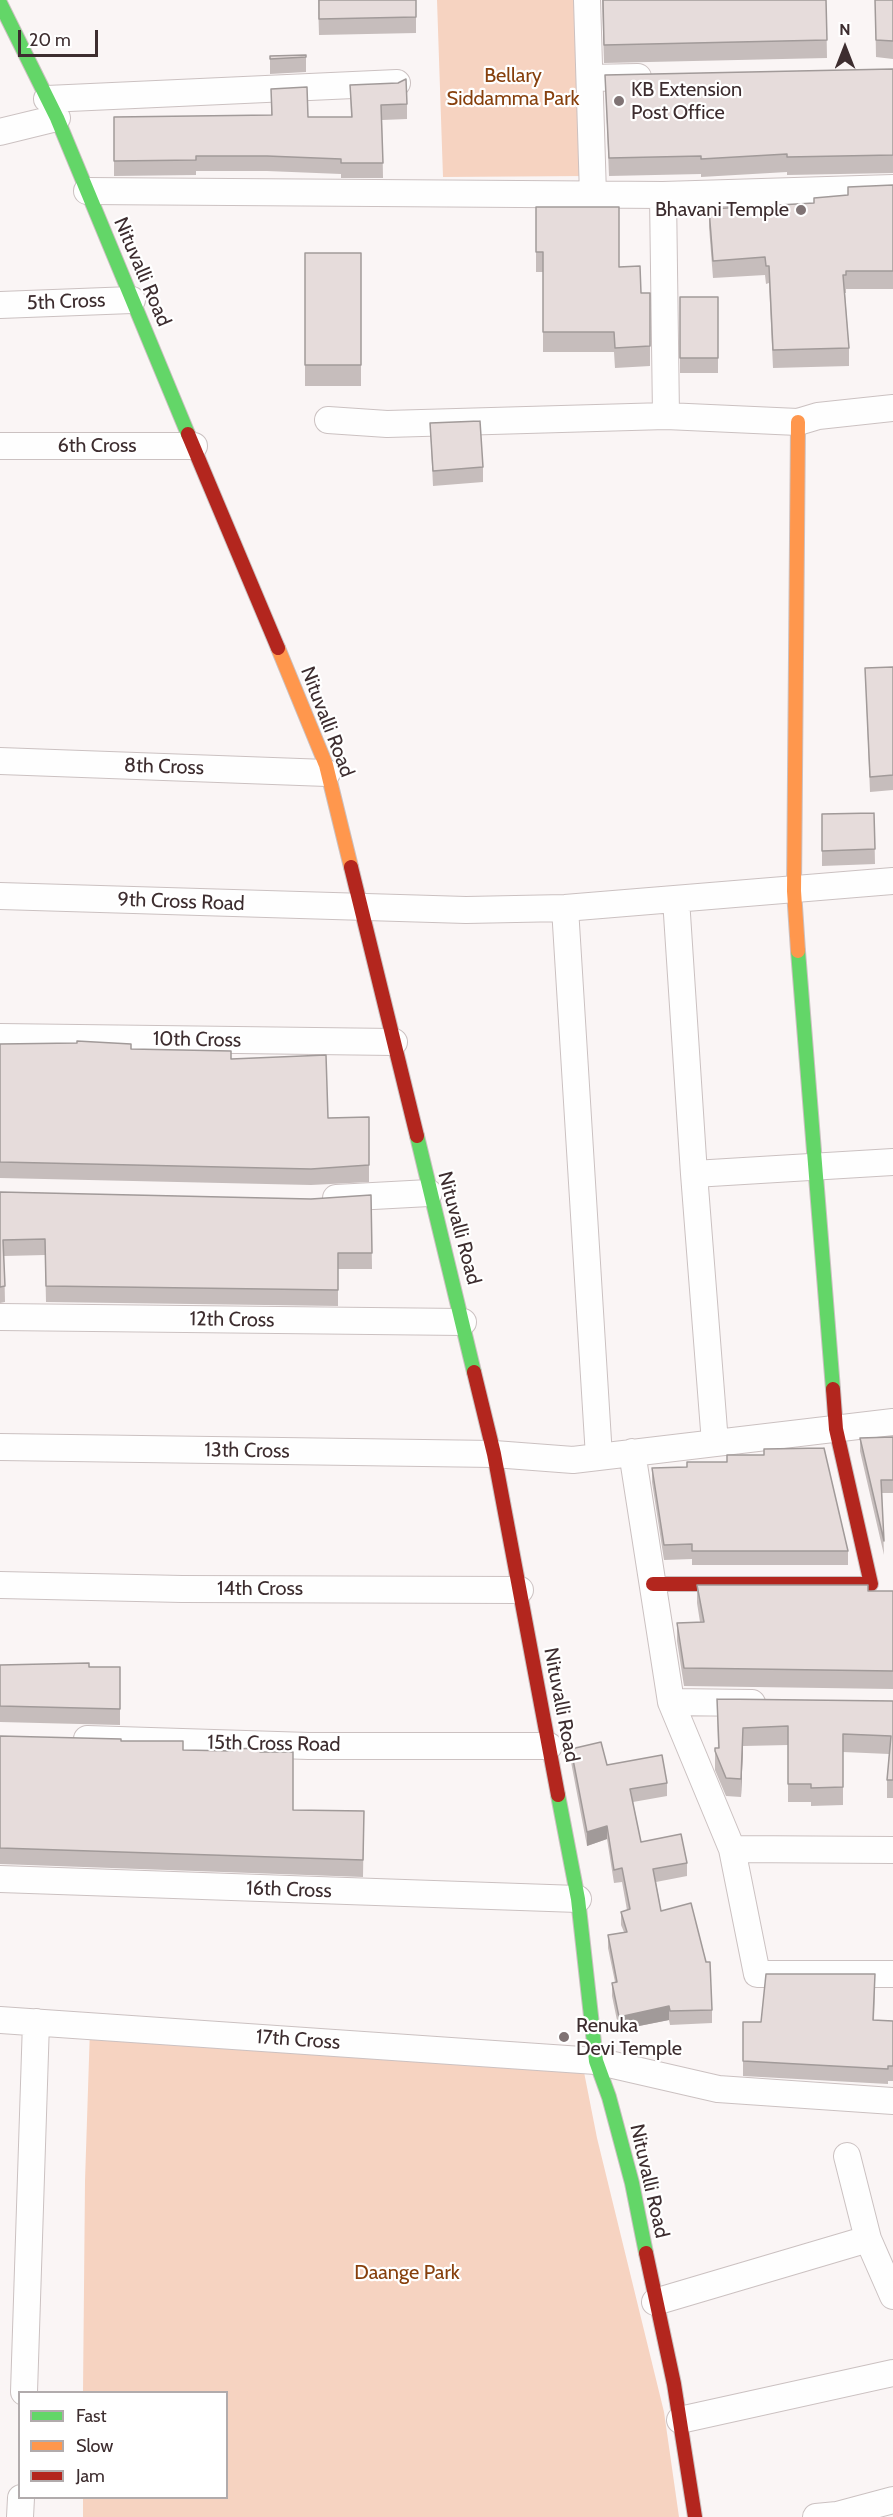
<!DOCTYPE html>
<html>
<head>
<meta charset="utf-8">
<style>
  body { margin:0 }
  #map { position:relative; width:893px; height:2517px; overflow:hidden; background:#faf5f5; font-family:Cabin,sans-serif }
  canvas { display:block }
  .legend { position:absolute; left:18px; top:2391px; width:210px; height:108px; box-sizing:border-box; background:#fff; border:2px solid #b1abac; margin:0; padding:8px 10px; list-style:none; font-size:18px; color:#3d2d2f }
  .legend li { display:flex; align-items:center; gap:12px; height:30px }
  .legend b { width:30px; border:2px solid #b1abac }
  .north { position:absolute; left:815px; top:18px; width:60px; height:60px; -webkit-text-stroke:4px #fff; paint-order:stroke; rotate:0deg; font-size:16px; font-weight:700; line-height:24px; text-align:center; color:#3d2d2f }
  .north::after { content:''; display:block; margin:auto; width:21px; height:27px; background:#3d2d2f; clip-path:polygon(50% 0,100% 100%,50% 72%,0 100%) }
  .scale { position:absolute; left:18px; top:30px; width:80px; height:27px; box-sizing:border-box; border:3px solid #3d2d2f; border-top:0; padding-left:8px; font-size:18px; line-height:21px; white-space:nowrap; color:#3d2d2f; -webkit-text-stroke:4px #fff; paint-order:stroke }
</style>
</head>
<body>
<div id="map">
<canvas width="893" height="2517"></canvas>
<ul class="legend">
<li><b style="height:8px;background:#63d668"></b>Fast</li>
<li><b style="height:8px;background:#ff974d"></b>Slow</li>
<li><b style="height:8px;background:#b3261e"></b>Jam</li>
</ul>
<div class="north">N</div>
<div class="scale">20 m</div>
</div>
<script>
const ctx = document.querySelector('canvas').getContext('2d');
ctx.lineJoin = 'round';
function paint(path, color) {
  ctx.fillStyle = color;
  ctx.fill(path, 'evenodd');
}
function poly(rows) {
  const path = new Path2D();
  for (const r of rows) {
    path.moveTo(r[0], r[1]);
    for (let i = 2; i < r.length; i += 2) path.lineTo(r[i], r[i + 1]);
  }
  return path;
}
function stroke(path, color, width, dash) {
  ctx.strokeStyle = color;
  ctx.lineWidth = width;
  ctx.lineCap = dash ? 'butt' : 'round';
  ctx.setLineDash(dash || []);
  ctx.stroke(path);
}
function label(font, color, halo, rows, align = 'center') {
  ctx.font = font + ' Cabin,sans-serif';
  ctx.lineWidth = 4.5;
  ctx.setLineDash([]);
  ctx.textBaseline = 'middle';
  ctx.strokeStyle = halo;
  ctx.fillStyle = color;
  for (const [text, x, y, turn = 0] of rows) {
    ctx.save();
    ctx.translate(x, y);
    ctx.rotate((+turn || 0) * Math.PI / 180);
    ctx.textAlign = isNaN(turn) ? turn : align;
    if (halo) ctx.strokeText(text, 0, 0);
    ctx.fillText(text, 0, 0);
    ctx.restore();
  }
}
paint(poly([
  [437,0,584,0,588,176,443,177],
  [90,2028,584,2072,597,2138,664,2412,679,2517,83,2517,83,2498,226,2498,226,2392,83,2392,85,2181]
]), '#f6d3c1');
const street = poly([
  [587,0,593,195],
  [590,78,638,77],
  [47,99,397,83],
  [0,132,57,118],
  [87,191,663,195,893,188],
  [663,195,666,416],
  [0,305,132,300],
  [328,420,387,424,666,416,798,422,818,416,893,408],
  [0,446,194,446],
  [0,761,327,773],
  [0,896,466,910,565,908,893,881],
  [676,899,694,1174,715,1443],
  [565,908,599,1457],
  [0,1037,394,1042],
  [694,1174,893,1162],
  [336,1198,429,1193],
  [0,1317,463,1322],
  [0,1447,494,1454,573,1460,893,1422],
  [632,1452,671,1702,752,1703],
  [0,1585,182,1589,520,1590],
  [671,1702,732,1849,757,1974,893,1974],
  [87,1739,309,1746,549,1746],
  [732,1849,893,1850],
  [0,1879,578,1899],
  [0,2020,596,2061,718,2089,893,2101],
  [847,2156,868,2239,893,2296],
  [655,2302,868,2239],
  [24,2392,36,2022],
  [680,2420,893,2373],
  [20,2517,21,2498],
  [816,2517,837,2515,893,2500]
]);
const fast = poly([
  [0,3,57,118,188,434],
  [798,951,833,1389],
  [417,1136,474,1372],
  [558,1795,578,1899,596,2061,609,2097,632,2183,646,2253]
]);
const slow = poly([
  [798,422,794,891,798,951],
  [278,648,326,765,351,867]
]);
const jam = poly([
  [188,434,278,648],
  [351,867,417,1136],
  [474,1372,494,1454,558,1795],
  [653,1584,871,1584,836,1429,833,1389],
  [646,2253,674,2384,695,2517]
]);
stroke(street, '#cbc1c1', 28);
stroke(fast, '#cbc1c1', 16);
stroke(slow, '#cbc1c1', 16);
stroke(jam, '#cbc1c1', 16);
stroke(street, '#fefefe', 26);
stroke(fast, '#63d668', 14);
stroke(slow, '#ff974d', 14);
stroke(jam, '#b3261e', 14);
paint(poly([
  [318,0,416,0,416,33,319,35],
  [602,0,826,0,827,58,604,63],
  [875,0,893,0,893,59,876,57],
  [306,55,306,72,270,74,270,56],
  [893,69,893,173,787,175,787,172,701,177,701,174,609,176,605,75],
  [350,85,407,104,407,119,382,120,383,178,341,178,341,174,267,171,196,171,196,175,114,176,114,117,271,115,271,89,308,117,351,117],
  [893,185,893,289,846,289,846,293,845,293,849,348,849,366,773,368,769,283,766,284,765,275,713,278,709,227,709,209,814,203],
  [536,207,619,267,641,293,650,293,650,366,615,368,614,352,543,352,543,272,536,272],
  [305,253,361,253,361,386,305,386],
  [680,297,718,297,718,373,680,373],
  [430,423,483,467,483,482,433,486],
  [893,667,893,790,870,792,865,668],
  [874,813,875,864,822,866,822,814],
  [0,1044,131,1049,231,1059,328,1118,369,1117,369,1182,311,1185,0,1178],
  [0,1192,311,1199,371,1195,372,1269,338,1269,338,1306,46,1302,45,1255,4,1256,5,1302,0,1303],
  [893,1437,893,1493,882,1493,884,1555,860,1451,860,1438],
  [652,1468,848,1551,848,1565,692,1565,692,1559,664,1560,652,1482],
  [697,1585,868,1591,893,1591,893,1689,684,1686,677,1641,677,1623,700,1622,697,1603],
  [0,1665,89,1667,120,1667,120,1725,0,1722],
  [717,1699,893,1701,893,1798,887,1798,887,1780,889,1754,843,1752,843,1805,811,1806,811,1802,788,1802,788,1745,743,1746,741,1797,726,1796,715,1770,715,1748,718,1748],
  [0,1736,121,1741,183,1750,260,1752,293,1810,364,1811,363,1877,0,1864],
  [571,1749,607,1765,667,1783,667,1796,633,1802,641,1842,687,1863,687,1876,656,1882,661,1911,712,2010,712,2023,670,2025,669,2020,619,2030,612,1996,612,1983,615,1982,608,1948,608,1935,624,1932,621,1925,621,1912,627,1910,622,1882,614,1883,607,1839,587,1846,571,1762],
  [875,1989,874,2020,893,2021,893,2081,888,2081,888,2084,743,2076,743,2022,761,2022]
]), '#c6bdbc');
paint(poly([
  [743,1728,743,1746,741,1797,741,1779],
  [607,1826,607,1839,587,1846,587,1832],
  [669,2006,669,2020,619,2030,619,2017]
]), '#a19a99');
const building = poly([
  [319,0,416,0,416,17,319,19,319,0],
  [603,0,826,0,827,40,604,45,603,0],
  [875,0,893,0,893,41,876,40,875,0],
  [306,55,306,57,270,59,270,56,306,55],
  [893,69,893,155,787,157,787,154,701,159,701,156,609,158,605,75,893,69],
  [406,79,407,104,381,105,383,163,341,163,341,159,267,156,196,156,196,160,114,161,114,117,272,115,271,89,307,87,308,117,352,117,350,85,398,83,406,79],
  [893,185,893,271,846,271,846,275,843,275,849,348,773,350,769,266,766,266,765,257,713,261,709,209,814,203,814,198,848,195,848,187,893,185],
  [536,207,619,207,619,267,640,266,641,293,650,293,650,346,615,348,614,332,543,332,543,252,536,252,536,207],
  [305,253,361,253,361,365,305,365,305,253],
  [680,297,718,297,718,358,680,358,680,297],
  [480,421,483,467,433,471,430,423,480,421],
  [893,667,893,775,870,777,865,668,893,667],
  [874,813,875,849,822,851,822,814,874,813],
  [77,1041,131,1044,131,1049,231,1051,231,1059,326,1055,328,1118,369,1117,369,1165,311,1169,0,1162,0,1044,77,1043,77,1041],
  [0,1192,311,1199,371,1195,372,1253,338,1253,338,1290,46,1286,45,1239,3,1240,5,1286,0,1287,0,1192],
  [893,1437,893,1480,881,1480,884,1541,860,1438,893,1437],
  [824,1448,848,1551,692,1551,692,1544,664,1545,652,1468,687,1467,687,1462,727,1462,727,1455,764,1455,764,1449,824,1448],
  [697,1585,868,1585,868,1591,893,1591,893,1671,684,1668,677,1623,704,1622,697,1585],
  [89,1663,89,1667,120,1667,120,1709,0,1706,0,1665,89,1663],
  [717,1699,893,1701,893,1780,887,1780,891,1736,843,1734,843,1787,811,1788,811,1784,788,1784,788,1726,743,1728,741,1779,726,1778,715,1751,715,1748,719,1748,717,1699],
  [0,1736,121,1739,121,1741,183,1741,183,1750,233,1751,233,1749,260,1748,260,1752,293,1752,293,1810,364,1811,363,1860,0,1848,0,1736],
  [601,1742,607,1765,662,1755,667,1783,630,1789,641,1842,681,1834,687,1863,653,1869,661,1911,691,1903,706,1962,710,1962,712,2010,670,2011,669,2006,619,2017,612,1983,617,1982,608,1935,627,1932,621,1912,630,1909,622,1868,614,1870,607,1826,587,1832,571,1749,601,1742],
  [766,1974,875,1974,873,2020,893,2021,893,2066,888,2066,888,2069,743,2061,743,2022,761,2022,766,1974]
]);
paint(building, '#e6dcdb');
stroke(building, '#a19a99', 1.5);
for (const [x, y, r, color] of [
  [619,101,6,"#7f7374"],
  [801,210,6,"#7f7374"],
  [564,2037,6,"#7f7374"]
]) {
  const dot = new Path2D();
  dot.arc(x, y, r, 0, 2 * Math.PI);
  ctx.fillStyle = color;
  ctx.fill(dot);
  stroke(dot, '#fff', 2);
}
label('20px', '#87400d', '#fff', [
  ["Bellary",513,76],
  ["Siddamma Park",513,99],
  ["Daange Park",407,2273]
]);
label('20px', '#3d2d2f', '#fff', [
  ["KB Extension",631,90],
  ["Post Office",631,113],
  ["Bhavani Temple",789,210,"right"],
  ["Renuka",576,2026],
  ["Devi Temple",576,2049]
], 'left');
label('20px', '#3d2d2f', '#fff', [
  ["Nituvalli Road",142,272,67],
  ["5th Cross",66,302,-2],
  ["6th Cross",97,446],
  ["Nituvalli Road",327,722,69],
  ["8th Cross",164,767,2],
  ["9th Cross Road",181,902,2],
  ["10th Cross",197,1040,1],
  ["Nituvalli Road",459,1228,75],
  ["12th Cross",232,1320,1],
  ["13th Cross",247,1451,1],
  ["14th Cross",260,1589],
  ["Nituvalli Road",561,1705,79],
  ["15th Cross Road",274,1744,1],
  ["16th Cross",289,1890,2],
  ["17th Cross",298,2040,4],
  ["Nituvalli Road",649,2181,77]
]);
</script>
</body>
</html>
